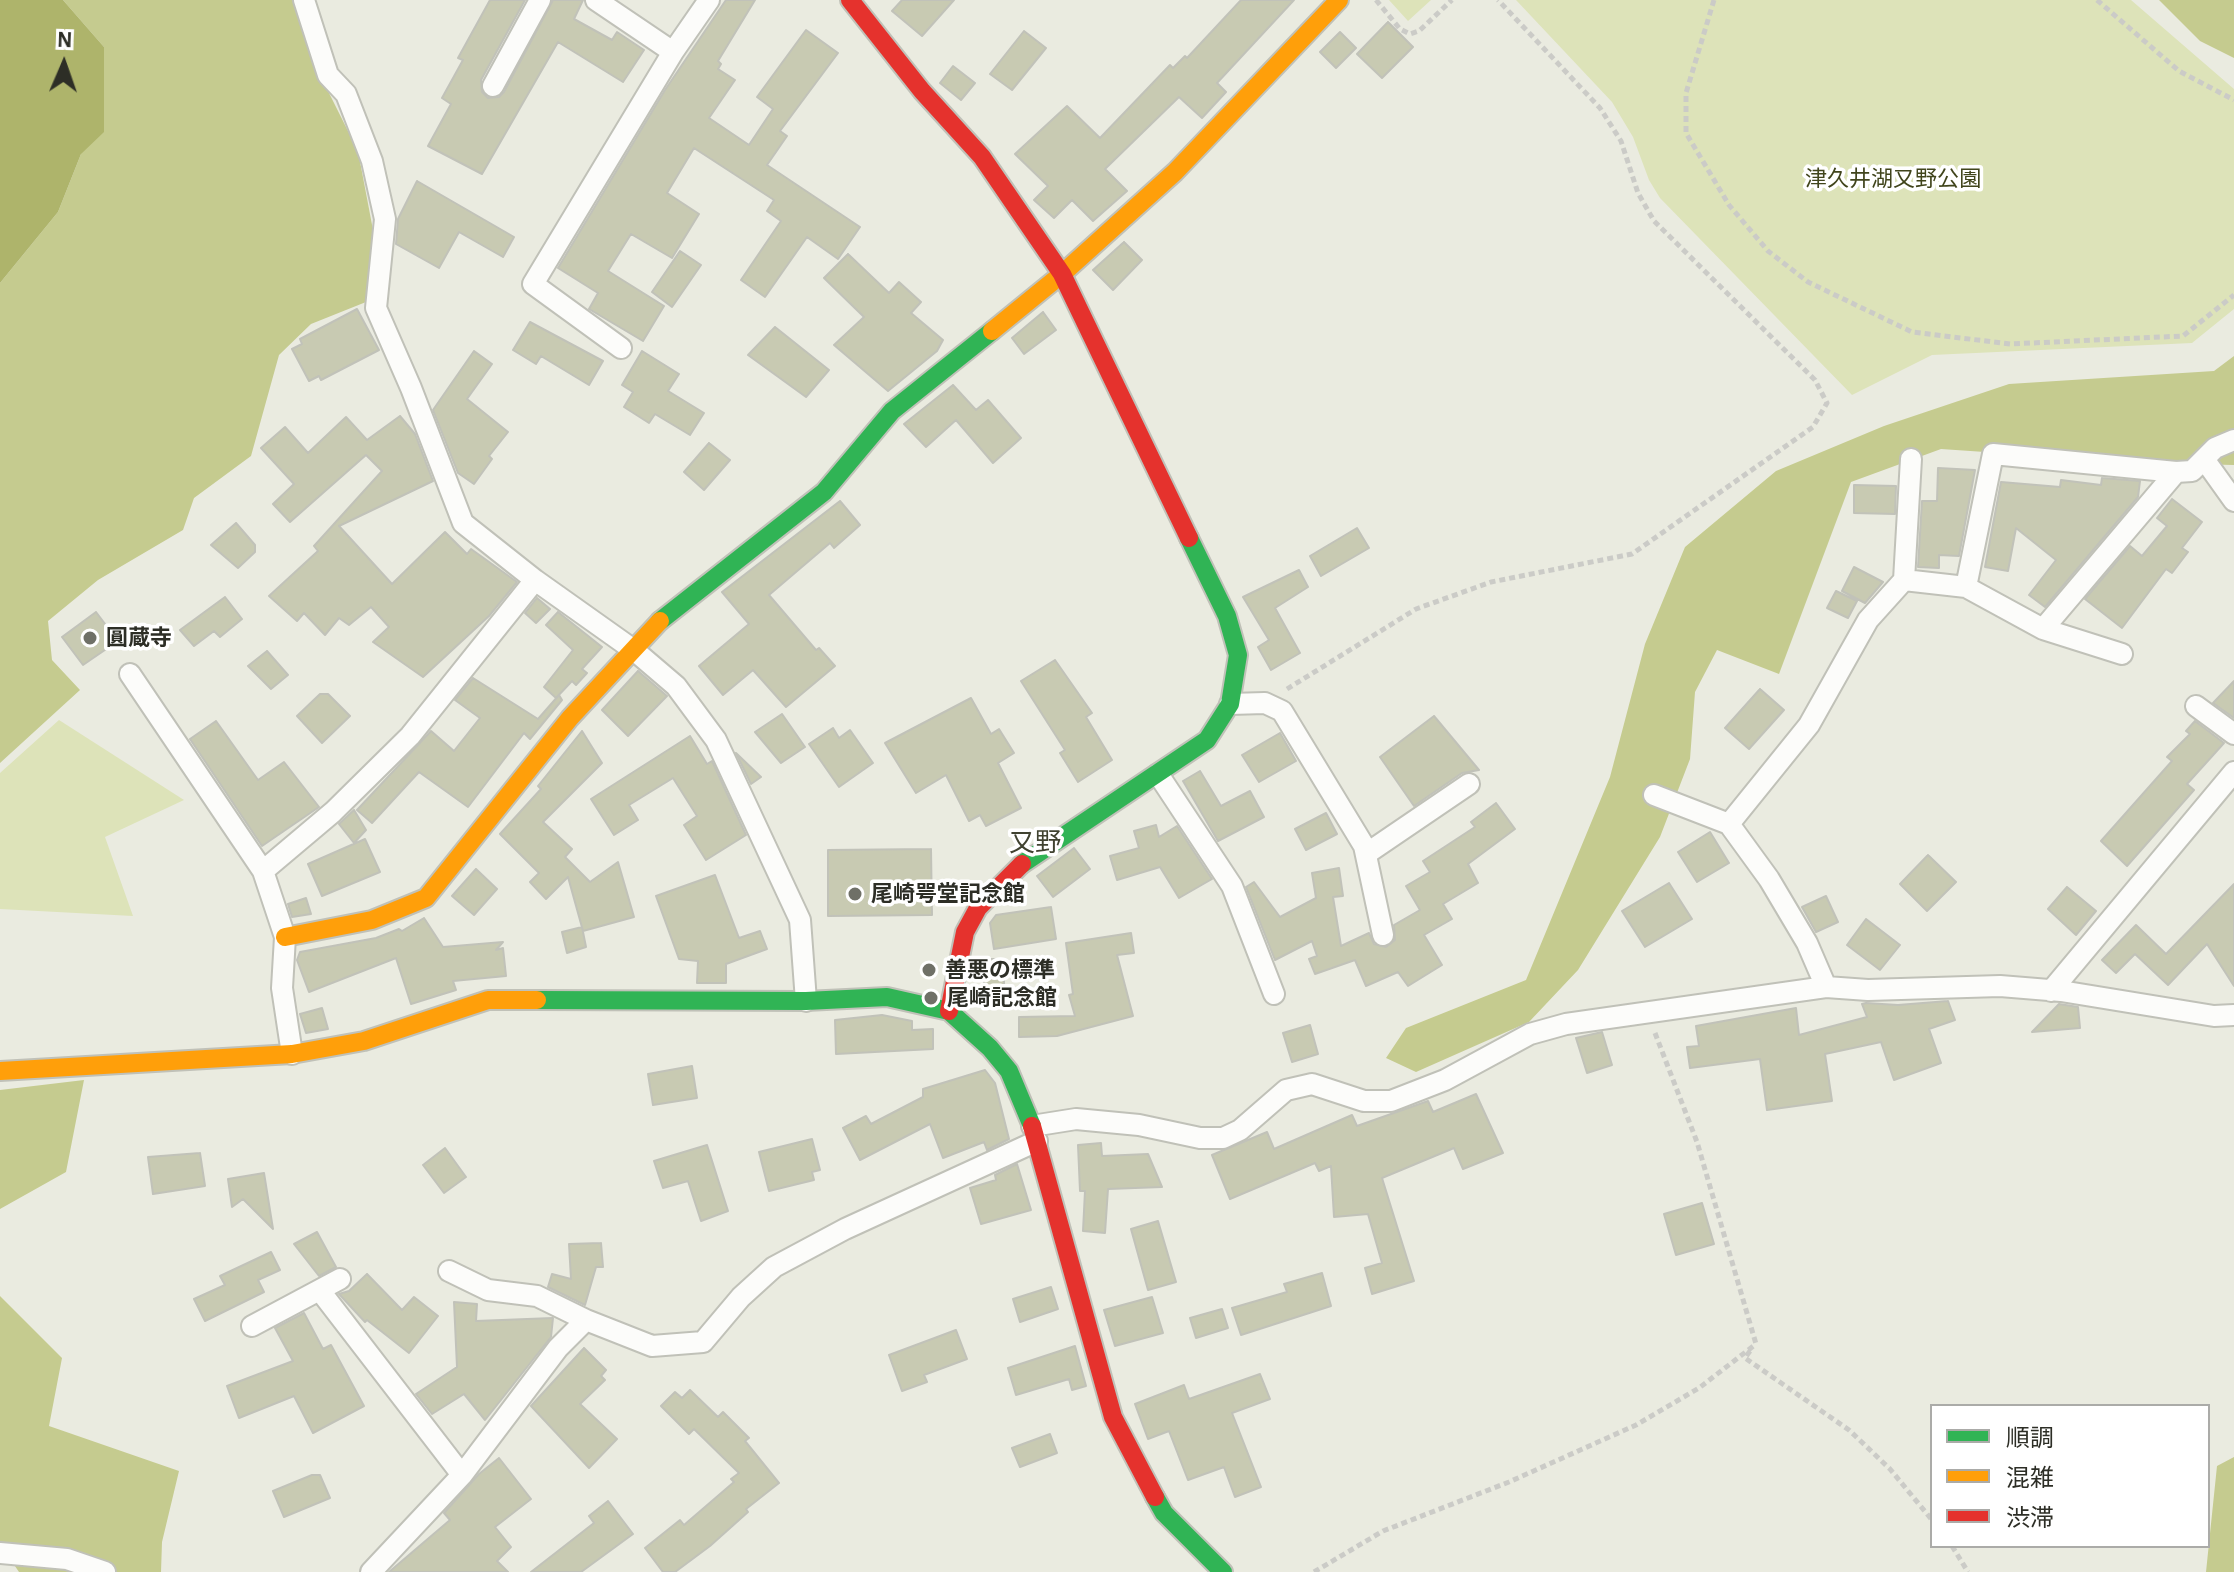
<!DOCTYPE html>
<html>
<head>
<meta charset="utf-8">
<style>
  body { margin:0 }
  #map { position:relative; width:2234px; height:1572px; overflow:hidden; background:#eaebe0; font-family:"Alegreya Sans","Noto Sans JP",sans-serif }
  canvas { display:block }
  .legend { position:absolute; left:1930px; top:1404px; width:280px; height:144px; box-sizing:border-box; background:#fff; border:2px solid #ababa8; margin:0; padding:10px 14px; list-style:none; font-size:24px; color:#2d2e26 }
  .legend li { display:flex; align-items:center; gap:16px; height:40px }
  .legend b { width:40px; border:2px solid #ababa8 }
  .north { position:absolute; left:24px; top:24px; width:80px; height:80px; -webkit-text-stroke:6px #fff; paint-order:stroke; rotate:2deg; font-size:22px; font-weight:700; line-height:32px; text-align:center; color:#2d2e26 }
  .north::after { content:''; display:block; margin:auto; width:28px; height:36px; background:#2d2e26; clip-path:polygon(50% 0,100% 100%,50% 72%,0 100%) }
</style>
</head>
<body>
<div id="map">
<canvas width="2234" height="1572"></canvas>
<ul class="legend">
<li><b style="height:10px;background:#30b455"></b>順調</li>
<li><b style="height:10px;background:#ff9f0a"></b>混雑</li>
<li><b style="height:10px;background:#e5322d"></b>渋滞</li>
</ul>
<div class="north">N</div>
</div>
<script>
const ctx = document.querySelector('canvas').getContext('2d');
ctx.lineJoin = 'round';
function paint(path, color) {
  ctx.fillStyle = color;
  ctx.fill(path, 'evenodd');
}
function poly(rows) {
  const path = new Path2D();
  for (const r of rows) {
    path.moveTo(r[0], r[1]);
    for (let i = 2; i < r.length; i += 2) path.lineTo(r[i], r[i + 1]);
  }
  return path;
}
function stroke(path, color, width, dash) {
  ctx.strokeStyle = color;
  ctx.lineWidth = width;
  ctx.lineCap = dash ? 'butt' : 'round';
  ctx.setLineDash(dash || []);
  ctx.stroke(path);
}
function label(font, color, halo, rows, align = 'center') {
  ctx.font = font + ' "Alegreya Sans","Noto Sans JP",sans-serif';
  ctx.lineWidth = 7;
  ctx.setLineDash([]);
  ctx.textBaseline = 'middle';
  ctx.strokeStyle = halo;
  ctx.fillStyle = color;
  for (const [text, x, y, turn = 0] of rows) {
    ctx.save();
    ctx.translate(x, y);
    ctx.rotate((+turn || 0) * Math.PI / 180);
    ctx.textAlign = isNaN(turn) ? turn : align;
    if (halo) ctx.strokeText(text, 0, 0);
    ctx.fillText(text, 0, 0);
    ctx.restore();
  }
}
paint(poly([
  [1389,0,1431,0,1408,21],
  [1516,0,2131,0,2234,89,2234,309,2192,343,1932,355,1852,395,1660,198,1649,180,1633,137,1612,102],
  [59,720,184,800,105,837,133,916,0,909,0,773]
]), '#dde3b9');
paint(poly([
  [63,0,296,0,313,61,358,151,373,230,366,302,311,324,279,355,251,456,194,498,183,530,98,580,48,621,52,660,80,690,0,763,0,283,58,212,81,154,104,47],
  [2159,0,2234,0,2234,58,2200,41],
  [2234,356,2234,465,2146,463,1941,449,1851,482,1779,674,1717,650,1695,692,1690,759,1660,837,1578,970,1529,1022,1416,1072,1386,1058,1406,1028,1526,980,1610,777,1645,644,1685,547,1776,471,1884,426,2009,384,2214,371],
  [84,1080,66,1172,0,1209,0,1090],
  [0,1296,62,1358,49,1426,179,1471,162,1542,161,1572,19,1572,0,1544],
  [2234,1457,2234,1572,2206,1572,2217,1466]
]), '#c5cb8f');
paint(poly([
  [0,0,63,0,104,47,104,132,81,154,58,212,0,283]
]), '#aeb46b');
const building = poly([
  [490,0,525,0,481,80,482,92,488,98,499,97,504,92,553,0,583,0,574,19,612,40,617,32,644,50,623,82,558,42,482,174,428,146,451,104,442,98,463,60,458,58,490,0],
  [726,0,755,0,718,61,721,64,718,69,735,80,709,118,749,145,773,109,757,97,806,30,838,53,780,131,787,136,767,165,860,227,838,259,807,237,765,297,741,280,781,221,767,211,774,200,694,148,667,193,699,214,672,258,631,234,608,271,664,306,643,341,589,309,598,293,558,268,665,90,726,0],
  [902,0,954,0,922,36,892,11,902,0],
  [1241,0,1294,0,1217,83,1226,92,1202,118,1179,97,1105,169,1127,191,1093,221,1072,200,1054,218,1034,200,1048,186,1015,154,1067,106,1100,138,1170,65,1173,68,1185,56,1187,58,1241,0],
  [1388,22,1413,47,1382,78,1357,54,1388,22],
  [1024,31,1046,48,1012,90,990,74,1024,31],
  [1340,32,1356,48,1336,68,1320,52,1340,32],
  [953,66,975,83,961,100,940,83,953,66],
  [417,181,514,237,503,257,459,232,439,268,396,244,398,219,417,181],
  [1124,242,1142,260,1113,290,1093,270,1124,242],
  [680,251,701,265,672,307,652,292,680,251],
  [848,254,889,293,899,282,921,302,911,313,943,340,937,351,888,391,834,345,864,317,824,278,848,254],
  [357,309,379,350,321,380,319,376,309,381,292,349,302,344,300,339,357,309],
  [1043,312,1056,330,1024,354,1012,338,1043,312],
  [530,322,603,361,589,385,541,356,536,364,513,350,530,322],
  [775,327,829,370,806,397,748,355,775,327],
  [474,351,492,364,467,399,508,432,489,456,492,459,474,484,458,473,433,410,474,351],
  [642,351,679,374,668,391,704,413,690,435,655,414,649,423,624,407,633,392,622,385,642,351],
  [953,385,976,410,988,400,1021,438,993,463,956,420,926,447,904,424,953,385],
  [400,416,415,434,433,481,339,526,392,584,445,532,467,554,471,549,517,582,489,616,423,677,373,642,389,627,371,607,349,625,339,618,325,635,304,613,297,621,269,596,318,551,314,546,382,471,366,455,290,522,273,504,294,484,261,448,285,427,308,453,346,417,367,440,400,416],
  [709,443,730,460,704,490,684,472,709,443],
  [1938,468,1975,470,1959,556,1939,555,1939,568,1918,567,1922,501,1937,501,1938,468],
  [2102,478,2140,481,2138,497,2045,607,2029,595,2056,560,2016,528,2008,571,1985,567,2001,482,2060,487,2061,480,2101,485,2102,478],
  [1854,485,1896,486,1895,514,1854,513,1854,485],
  [2172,499,2202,522,2182,548,2188,552,2172,573,2166,569,2122,628,2085,599,2130,546,2142,556,2167,526,2157,518,2172,499],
  [840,501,860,525,834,548,830,543,769,595,816,650,819,648,835,666,786,707,753,670,723,695,699,666,749,624,722,592,840,501],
  [236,523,255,545,255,552,238,568,211,545,236,523],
  [1357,528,1369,548,1321,576,1310,556,1357,528],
  [1854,567,1883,582,1865,603,1842,591,1854,567],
  [1299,570,1308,587,1275,608,1300,653,1271,670,1258,647,1269,640,1243,597,1299,570],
  [1836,591,1857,601,1848,618,1827,608,1836,591],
  [225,597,242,619,220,637,214,631,194,646,180,630,225,597],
  [537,598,550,609,536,623,525,613,537,598],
  [96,612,118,641,83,665,62,637,96,612],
  [558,612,602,647,582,669,587,673,576,685,572,681,556,698,544,687,573,650,546,625,558,612],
  [267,651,288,675,271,689,248,666,267,651],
  [1055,660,1092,713,1086,717,1112,760,1078,782,1060,753,1065,750,1021,681,1055,660],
  [638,671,667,696,628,736,602,710,638,671],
  [473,678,538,719,559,695,562,700,530,739,524,733,468,807,419,772,372,823,357,810,431,731,454,751,480,718,455,700,473,678],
  [2234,681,2234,718,2213,703,2234,681],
  [1760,689,1784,710,1749,749,1725,728,1760,689],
  [320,694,328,694,350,716,322,743,297,716,320,694],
  [971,698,991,734,999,729,1014,753,998,763,1021,808,986,826,980,815,969,821,946,775,916,793,885,743,971,698],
  [782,714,805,747,781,763,755,732,782,714],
  [1434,716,1479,770,1462,773,1414,806,1380,757,1434,716],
  [216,721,258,780,284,762,319,807,262,846,190,739,216,721],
  [2195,721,2224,743,2187,784,2194,790,2127,866,2101,841,2172,761,2167,757,2190,734,2186,731,2195,721],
  [833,728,839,738,850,730,873,763,839,787,809,744,833,728],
  [582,731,602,763,543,822,572,849,565,857,590,882,618,862,634,917,583,931,568,877,546,899,530,882,539,873,500,834,541,789,538,786,582,731],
  [1280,733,1296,761,1259,782,1242,755,1280,733],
  [690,736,707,764,712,761,746,835,706,860,684,825,697,816,673,778,629,805,638,820,614,835,591,799,690,736],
  [736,753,761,777,751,784,736,753],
  [1200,771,1221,806,1250,791,1264,817,1218,841,1183,781,1200,771],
  [1496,803,1515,829,1468,864,1478,883,1443,904,1452,919,1424,935,1442,965,1408,986,1398,972,1366,986,1355,960,1315,974,1309,959,1317,956,1312,941,1275,960,1246,887,1254,882,1280,917,1316,898,1312,873,1339,868,1343,896,1333,897,1341,946,1369,933,1374,944,1386,947,1395,940,1394,925,1420,910,1406,886,1430,872,1423,861,1475,827,1471,822,1496,803],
  [354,810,366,830,354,843,339,824,354,810],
  [1326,813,1337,834,1306,850,1295,829,1326,813],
  [1156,825,1159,837,1177,826,1212,879,1179,898,1160,867,1117,880,1110,856,1139,848,1134,831,1156,825],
  [1710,832,1729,863,1697,882,1678,852,1710,832],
  [365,839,380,872,322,896,308,864,365,839],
  [1074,848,1090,869,1053,897,1037,876,1074,848],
  [931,849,932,915,828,916,828,850,931,849],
  [1928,855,1956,882,1927,911,1900,884,1928,855],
  [476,869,497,889,474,915,452,896,476,869],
  [715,875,739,938,760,931,767,949,726,964,726,983,697,983,698,961,679,959,656,896,715,875],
  [1669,883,1692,919,1645,947,1622,911,1669,883],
  [2234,884,2234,986,2207,944,2168,985,2135,954,2116,973,2102,960,2136,925,2166,954,2234,884],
  [2067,887,2096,911,2076,935,2048,909,2067,887],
  [1826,896,1838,922,1816,932,1802,907,1826,896],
  [306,898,311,914,292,917,288,904,306,898],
  [1051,907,1056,939,994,949,990,923,996,915,1051,907],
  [424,918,443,947,503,942,496,950,503,948,506,976,453,981,456,990,411,1004,396,958,309,992,297,960,300,952,376,938,399,929,402,931,424,918],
  [1866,919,1900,945,1880,970,1847,945,1866,919],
  [582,927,586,947,567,953,562,932,582,927],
  [1131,933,1134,953,1117,955,1133,1016,1057,1036,1019,1037,1019,1017,1075,1016,1069,995,1073,994,1066,943,1131,933],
  [984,959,1004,959,1004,989,984,989,984,959],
  [1948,1001,1955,1020,1929,1029,1941,1063,1894,1080,1881,1042,1825,1054,1832,1101,1767,1110,1760,1059,1690,1068,1687,1047,1699,1046,1696,1026,1796,1008,1799,1035,1867,1017,1862,1004,1866,1003,1898,1005,1948,1001],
  [2059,1004,2078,1007,2080,1028,2032,1032,2059,1004],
  [322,1008,328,1029,306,1033,300,1014,322,1008],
  [882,1015,912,1021,912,1030,933,1029,933,1049,836,1054,835,1020,882,1015],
  [1310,1025,1318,1054,1292,1062,1283,1033,1310,1025],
  [1602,1032,1612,1065,1587,1073,1576,1038,1602,1032],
  [692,1066,697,1098,653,1105,648,1074,692,1066],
  [985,1070,995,1083,1009,1139,987,1150,984,1142,943,1158,930,1124,860,1160,843,1128,866,1116,871,1124,923,1097,923,1089,985,1070],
  [1476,1094,1503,1153,1463,1169,1454,1148,1382,1178,1414,1281,1372,1294,1365,1268,1382,1263,1368,1214,1334,1217,1331,1166,1319,1171,1315,1163,1230,1199,1212,1155,1267,1132,1274,1149,1352,1115,1357,1126,1428,1101,1433,1112,1476,1094],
  [812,1139,820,1170,812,1172,814,1180,769,1191,759,1152,812,1139],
  [1101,1143,1102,1156,1148,1154,1162,1187,1108,1189,1105,1233,1083,1231,1085,1191,1080,1191,1078,1145,1101,1143],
  [707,1145,728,1211,701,1221,688,1181,663,1188,654,1161,707,1145],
  [445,1148,466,1177,444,1193,423,1165,445,1148],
  [200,1153,205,1186,153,1194,148,1157,200,1153],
  [1017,1164,1031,1210,981,1224,970,1188,996,1180,995,1175,1017,1164],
  [264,1173,273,1229,243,1199,232,1207,228,1179,264,1173],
  [1702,1203,1714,1244,1676,1255,1664,1214,1702,1203],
  [1158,1221,1176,1282,1148,1290,1131,1229,1158,1221],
  [317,1232,336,1267,319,1276,294,1244,317,1232],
  [601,1243,603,1267,596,1267,585,1305,548,1287,552,1274,571,1279,569,1244,601,1243],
  [271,1252,280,1270,258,1280,264,1292,205,1321,194,1299,225,1285,220,1276,271,1252],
  [1322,1273,1331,1306,1241,1335,1232,1308,1287,1292,1284,1284,1322,1273],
  [367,1274,402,1310,414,1297,438,1316,409,1353,367,1320,365,1322,339,1294,349,1291,367,1274],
  [1051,1287,1058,1309,1020,1322,1013,1299,1051,1287],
  [1152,1297,1163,1333,1115,1346,1104,1310,1152,1297],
  [454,1302,477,1304,476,1321,553,1318,551,1337,485,1420,464,1394,432,1414,416,1394,457,1367,454,1302],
  [1222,1309,1228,1328,1196,1338,1190,1318,1222,1309],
  [304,1313,323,1349,331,1345,364,1406,313,1433,294,1396,239,1418,227,1386,293,1361,275,1328,304,1313],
  [956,1330,967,1359,924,1375,927,1382,902,1391,889,1355,956,1330],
  [1075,1346,1086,1386,1072,1390,1069,1379,1016,1395,1008,1368,1075,1346],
  [584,1348,606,1370,601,1376,605,1380,580,1404,617,1439,589,1468,531,1406,584,1348],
  [1260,1374,1270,1399,1232,1413,1261,1487,1235,1497,1224,1467,1188,1480,1169,1431,1148,1439,1135,1404,1184,1385,1189,1399,1260,1374],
  [690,1390,718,1417,723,1412,749,1438,745,1441,779,1483,746,1509,748,1512,710,1546,675,1572,663,1572,645,1548,680,1520,684,1525,734,1482,731,1479,739,1473,694,1429,689,1434,661,1406,675,1392,682,1398,690,1390],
  [1050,1434,1057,1453,1020,1467,1012,1448,1050,1434],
  [499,1458,531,1499,495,1527,511,1547,497,1561,508,1572,389,1572,450,1520,444,1513,479,1474,499,1458],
  [312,1475,320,1475,330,1498,284,1517,273,1491,312,1475],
  [608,1501,633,1534,581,1572,531,1572,594,1523,589,1516,608,1501]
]);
paint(building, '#c8cab2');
stroke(building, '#c1c2b9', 2);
const street = poly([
  [304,0,328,75,346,94,372,161,385,219,376,308,411,388,463,523,535,580],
  [596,0,673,52],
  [493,86,540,0],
  [621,348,533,284,673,52,709,0],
  [2204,459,2234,501],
  [1904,580,1966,587,2043,629,2122,654],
  [1966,587,1993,454,2176,472,2192,471,2215,448,2234,440],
  [2043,629,2176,472],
  [130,674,263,871,285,937,282,988,292,1054],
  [1230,704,1265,703,1282,711,1364,846,1383,935],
  [2196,706,2234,734],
  [1158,774,1232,886,1274,994],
  [1654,795,1729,824,1769,879,1807,943,1826,987],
  [1729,824,1809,725,1868,620,1904,580,1911,459],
  [1366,854,1469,784],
  [263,871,333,812,410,736,535,580,635,651,676,686,716,740,800,920,806,1001],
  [2051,991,2234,772],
  [1032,1126,1076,1119,1139,1125,1200,1138,1223,1138,1240,1130,1286,1090,1312,1084,1364,1101,1391,1101,1445,1080,1530,1034,1566,1024,1826,987,1868,990,2000,986,2061,991,2214,1016,2234,1015],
  [449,1271,488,1290,537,1296,586,1320],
  [321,1292,462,1475],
  [252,1326,340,1279],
  [0,1553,67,1559,105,1572],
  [371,1572,462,1475,558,1348,586,1320,652,1346,703,1342,741,1297,774,1267,845,1229,1037,1141]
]);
const fast = poly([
  [660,621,824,492,892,411,992,331],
  [1022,864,1207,740,1230,704,1238,655,1227,616,1189,538],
  [537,1000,806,1001,887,997,949,1011,990,1048,1009,1071,1032,1126],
  [1155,1497,1164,1513,1223,1572]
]);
const slow = poly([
  [992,331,1062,274,1175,172,1339,0],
  [285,937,372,920,426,898,570,718,660,621],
  [0,1071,292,1054,364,1041,488,1000,537,1000]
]);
const jam = poly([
  [850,0,922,91,982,157,1062,274,1189,538],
  [949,1011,965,932,978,908,1022,864],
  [1032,1126,1113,1417,1155,1497]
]);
stroke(street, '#c0c1b8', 24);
stroke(fast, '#c0c1b8', 22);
stroke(slow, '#c0c1b8', 22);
stroke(jam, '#c0c1b8', 22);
stroke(poly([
  [1376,0,1400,29,1410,34,1419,31,1452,0],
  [1714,0,1686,93,1686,133,1729,205,1768,251,1808,282,1912,332,2010,344,2183,336,2234,295],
  [2097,0,2179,71,2234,100],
  [1287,689,1416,609,1491,582,1632,554,1813,427,1827,403,1815,380,1654,221,1638,193,1621,141,1600,108,1498,0],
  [1655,1033,1697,1142,1756,1344],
  [1750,1351,1745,1358,1849,1430,1890,1469,1932,1520],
  [1952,1546,1968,1572],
  [1314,1572,1383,1531,1509,1482,1636,1425,1699,1388,1756,1344]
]), '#cbcbc7', 5, [6, 4]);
stroke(street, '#fcfcfa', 20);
stroke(fast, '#30b455', 18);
stroke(slow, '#ff9f0a', 18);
stroke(jam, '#e5322d', 18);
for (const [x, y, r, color] of [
  [90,638,8,"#6f7067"],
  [855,894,8,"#6f7067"],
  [929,970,8,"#6f7067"],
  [931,998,8,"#6f7067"]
]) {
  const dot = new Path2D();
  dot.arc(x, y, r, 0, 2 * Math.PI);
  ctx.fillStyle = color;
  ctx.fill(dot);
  stroke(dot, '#fff', 3);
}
label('22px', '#41451c', '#fff', [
  ["津久井湖又野公園",1893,179]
]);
label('bold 22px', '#2d2e26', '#fff', [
  ["圓蔵寺",106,638],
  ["尾崎咢堂記念館",871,894],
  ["善悪の標準",945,970],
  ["尾崎記念館",947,998]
], 'left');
label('26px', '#404230', '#fff', [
  ["又野",1035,843]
]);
</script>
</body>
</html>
